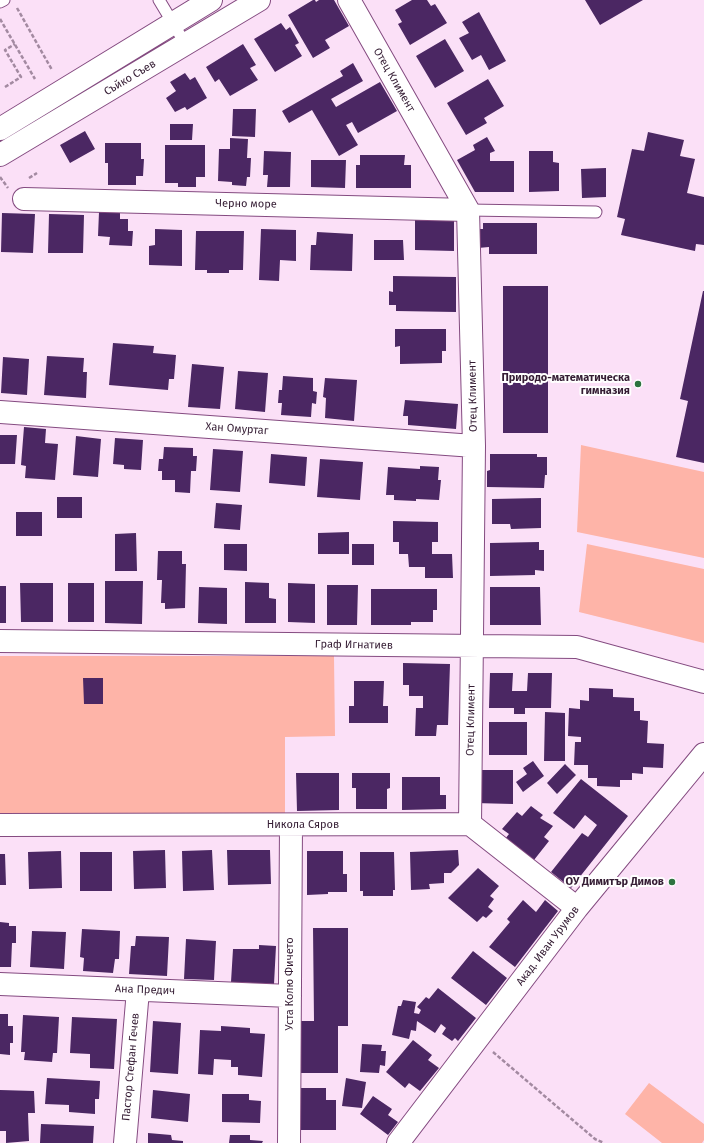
<!DOCTYPE html>
<html>
<head>
<meta charset="utf-8">
<style>
  body { margin:0 }
  canvas { display:block; background:#fbe0f7 }
</style>
</head>
<body>
<canvas width="704" height="1143"></canvas>
<script>
const ctx = document.querySelector('canvas').getContext('2d');
ctx.lineJoin = 'round';
function paint(path, color) {
  ctx.fillStyle = color;
  ctx.fill(path, 'evenodd');
}
function poly(rows) {
  const path = new Path2D();
  for (const r of rows) {
    path.moveTo(r[0], r[1]);
    for (let i = 2; i < r.length; i += 2) path.lineTo(r[i], r[i + 1]);
  }
  return path;
}
function stroke(path, color, width, dash) {
  ctx.strokeStyle = color;
  ctx.lineWidth = width;
  ctx.lineCap = dash ? 'butt' : 'round';
  ctx.setLineDash(dash || []);
  ctx.stroke(path);
}
function label(font, color, halo, rows, align = 'center') {
  ctx.font = font + ' "Fira Sans",sans-serif';
  ctx.lineWidth = 4;
  ctx.setLineDash([]);
  ctx.textBaseline = 'middle';
  ctx.strokeStyle = halo;
  ctx.fillStyle = color;
  for (const [text, x, y, turn = 0] of rows) {
    ctx.save();
    ctx.translate(x, y);
    ctx.rotate((+turn || 0) * Math.PI / 180);
    ctx.textAlign = isNaN(turn) ? turn : align;
    if (halo) ctx.strokeText(text, 0, 0);
    ctx.fillText(text, 0, 0);
    ctx.restore();
  }
}
paint(poly([
  [162,42,165,45,0,144,0,139],
  [581,445,704,472,704,558,577,532],
  [587,544,704,569,704,643,579,612],
  [0,656,334,656,335,736,285,737,285,813,0,814],
  [649,1083,704,1124,704,1140,702,1143,662,1143,625,1114]
]), '#feb4a8');
paint(poly([
  [313,0,315,0,316,2,319,0,334,0,349,26,325,40,330,48,313,58,288,15],
  [412,0,427,0,431,6,435,4,447,23,410,45,398,24,402,22,395,10],
  [585,0,643,0,600,25],
  [479,12,506,61,489,70,481,55,472,60,459,38,469,33,462,22],
  [281,23,286,30,290,27,299,43,295,45,302,56,275,72,254,39],
  [445,39,464,71,435,88,416,56],
  [243,44,256,65,250,68,258,80,230,96,219,79,215,82,206,67],
  [353,63,363,81,331,99,336,107,380,82,397,111,358,133,352,122,346,125,358,145,339,156,312,110,289,123,282,111,343,76,340,71],
  [185,73,190,80,195,77,207,98,187,110,185,107,175,112,166,98,176,91,170,82],
  [488,79,504,106,484,118,487,123,466,135,447,103],
  [233,109,256,109,255,137,232,136],
  [170,124,193,124,192,140,170,140],
  [85,131,95,149,70,163,60,145],
  [648,132,684,140,680,156,695,159,687,193,704,197,704,245,696,244,695,251,621,235,625,219,617,217,632,149,644,151],
  [487,137,495,151,490,153,490,161,514,161,514,192,475,192,457,160,475,150,473,145],
  [230,138,248,139,247,158,251,158,250,177,247,177,246,186,232,185,232,182,218,181,219,149,230,149],
  [105,143,141,143,141,159,144,159,143,176,136,176,136,185,108,185,108,163,105,163],
  [165,145,205,145,205,177,196,177,196,187,178,187,178,183,165,183],
  [264,151,291,152,290,187,267,187,268,175,263,175],
  [529,151,553,151,553,162,559,163,559,191,529,192],
  [360,155,405,155,404,165,411,165,411,188,356,188,356,165,360,165],
  [311,160,346,160,345,188,311,187],
  [606,168,606,197,582,198,581,169],
  [99,212,120,213,120,219,128,219,128,231,133,231,132,246,109,245,110,237,98,236],
  [2,213,35,214,33,253,1,252],
  [49,214,84,215,83,253,48,253],
  [415,220,454,221,454,251,415,250],
  [483,223,537,223,537,254,489,254,489,247,478,248,478,229,483,229],
  [155,229,182,230,182,266,149,265,149,246,155,245],
  [261,229,296,230,296,261,280,260,279,281,259,280],
  [196,231,244,231,243,270,229,270,229,273,207,273,207,270,195,270],
  [317,232,353,234,352,271,310,270,311,245,316,245],
  [374,240,403,240,404,260,374,260],
  [393,276,456,277,456,312,396,311,396,305,389,305,389,291,393,292],
  [503,286,548,286,548,433,503,433],
  [703,291,704,291,704,463,676,457,688,401,680,399],
  [395,329,446,329,446,351,442,351,442,363,400,364,400,346,395,347],
  [113,343,154,346,153,353,176,355,174,379,169,379,168,390,109,385],
  [47,356,84,358,83,372,87,372,86,398,44,395],
  [3,357,29,359,27,395,1,393],
  [192,364,224,367,220,409,188,407],
  [238,371,268,373,265,412,235,409],
  [283,376,313,378,313,391,317,392,316,404,312,403,311,417,281,415,282,403,278,403,279,390,282,390],
  [325,378,357,380,354,421,325,418,326,398,323,397],
  [405,400,458,404,456,429,408,425,408,416,403,416],
  [24,427,46,429,45,443,58,444,55,480,25,478,26,466,21,465],
  [0,435,17,435,15,464,0,464],
  [76,436,101,439,98,477,73,475],
  [115,438,143,440,141,470,124,469,124,465,113,464],
  [164,447,193,448,193,456,197,456,196,471,191,471,190,493,175,492,175,480,162,480,162,471,158,471,159,459,163,459],
  [213,449,243,451,240,492,210,490],
  [271,454,307,457,305,486,269,483],
  [490,454,537,454,537,457,547,457,547,475,545,475,544,488,487,487,487,471,490,470],
  [320,459,363,462,360,500,317,497],
  [420,466,439,467,438,480,441,480,439,500,416,499,416,501,394,500,394,495,386,495,388,467,420,469],
  [57,497,82,497,82,518,57,518],
  [541,498,541,528,511,529,510,524,492,524,492,499],
  [216,503,242,505,240,530,214,528],
  [16,512,42,512,42,536,16,536],
  [393,521,438,522,438,542,432,542,432,554,452,554,453,578,425,578,425,567,409,567,408,554,399,554,399,542,393,542],
  [349,532,349,554,318,554,318,533],
  [136,533,137,571,115,571,115,534],
  [539,542,539,550,544,550,544,571,535,570,535,575,490,576,490,543],
  [224,544,247,544,247,571,224,570],
  [352,544,374,544,374,565,352,565],
  [158,551,182,551,182,564,186,564,185,608,165,609,165,603,161,603,162,580,157,580],
  [105,581,143,581,142,624,105,623],
  [245,582,269,583,269,598,276,599,276,623,245,623],
  [20,583,53,583,53,622,21,622],
  [68,583,94,583,94,622,68,622],
  [288,583,315,584,315,623,288,622],
  [327,585,358,585,357,625,327,625],
  [0,586,6,586,6,623,0,623],
  [199,587,227,588,227,624,198,623],
  [490,587,540,587,541,625,490,625],
  [371,589,437,589,437,610,433,610,433,622,411,622,411,625,371,625],
  [403,663,450,664,448,725,437,725,436,736,415,736,416,708,423,708,423,696,409,696,409,685,403,685],
  [490,673,513,673,512,691,527,691,528,673,552,673,551,708,525,708,525,714,514,714,514,708,489,708],
  [83,678,103,678,103,704,84,704],
  [354,681,384,681,383,706,388,706,388,723,349,723,349,706,354,706],
  [589,688,613,689,613,697,634,698,634,711,640,711,640,720,648,721,647,743,664,744,663,768,643,767,643,774,632,773,632,780,620,780,620,787,597,786,597,778,588,778,588,765,574,765,575,742,581,742,581,737,568,736,569,708,580,709,580,700,589,701],
  [545,712,565,713,565,761,544,761],
  [489,722,527,722,527,755,489,755],
  [533,761,544,776,523,792,516,782,527,774,523,768],
  [565,764,576,775,557,794,547,783],
  [475,770,513,770,513,804,474,803],
  [296,773,339,773,339,810,297,811],
  [352,773,390,773,390,788,387,789,387,809,356,809,356,788,352,788],
  [402,777,440,777,440,795,446,795,446,809,402,810],
  [581,779,628,816,571,888,551,872,582,833,588,837,597,825,585,815,574,829,553,813],
  [531,806,543,815,540,818,553,826,544,837,549,841,534,860,505,839,509,834,502,829,517,812,522,816],
  [165,850,166,888,134,889,133,851],
  [212,850,214,890,183,891,182,851],
  [227,850,270,850,271,884,228,885],
  [458,850,459,865,451,873,444,873,444,883,429,884,430,889,411,890,410,852],
  [61,851,62,888,29,889,28,852],
  [307,851,343,851,343,874,347,874,347,892,328,892,328,894,307,895],
  [80,852,112,852,112,891,80,891],
  [360,852,394,852,395,890,393,890,393,896,363,896,363,891,360,891],
  [0,854,5,854,6,885,0,885],
  [478,868,499,886,490,896,494,899,488,907,493,911,486,918,483,916,477,922,448,898],
  [523,900,536,912,545,900,558,911,515,967,489,947,510,922,507,919],
  [0,922,9,923,9,926,16,926,16,943,12,943,11,967,0,967],
  [313,928,348,928,348,1026,338,1026,338,1073,298,1073,298,1021,314,1021],
  [82,929,120,931,119,959,115,959,113,973,83,971,84,958,80,957],
  [32,931,66,932,64,969,30,967],
  [136,936,169,937,167,976,129,974,131,946,135,946],
  [186,939,216,941,214,980,184,979],
  [259,945,276,946,274,984,231,982,233,949,259,949],
  [473,951,507,978,486,1005,451,978],
  [438,988,476,1018,458,1041,455,1038,452,1041,442,1034,446,1028,441,1024,435,1033,417,1021,416,1031,411,1030,409,1039,392,1035,398,1006,401,1006,403,1000,416,1002,414,1013,419,1014,421,1010,417,1007,426,997,429,999],
  [0,1014,8,1014,8,1026,13,1026,13,1043,10,1043,10,1055,0,1054],
  [23,1015,59,1017,57,1053,53,1053,52,1062,24,1060,25,1052,21,1052],
  [72,1017,117,1019,114,1069,90,1068,90,1054,70,1053],
  [153,1021,181,1023,178,1074,150,1072],
  [221,1026,250,1028,250,1033,265,1034,262,1077,238,1075,238,1067,231,1067,231,1060,214,1059,213,1075,198,1074,200,1030,221,1031],
  [413,1040,432,1055,428,1060,439,1068,420,1091,409,1083,405,1088,386,1072],
  [362,1044,382,1045,381,1051,386,1051,385,1066,380,1065,379,1073,360,1072],
  [47,1078,100,1081,99,1099,95,1099,95,1114,69,1112,69,1105,45,1104],
  [346,1078,366,1082,362,1108,342,1106],
  [301,1088,326,1088,326,1100,336,1100,336,1130,301,1130],
  [0,1090,34,1091,35,1113,28,1113,29,1141,6,1143,6,1131,0,1131],
  [153,1090,190,1094,188,1122,151,1118],
  [222,1094,249,1094,249,1100,261,1101,260,1123,222,1122],
  [373,1096,392,1109,388,1115,398,1122,388,1135,360,1114],
  [41,1124,94,1126,93,1143,40,1143],
  [148,1133,171,1135,172,1140,183,1141,183,1143,148,1143],
  [230,1135,250,1135,250,1140,263,1141,262,1143,229,1143]
]), '#4b2763');
const service = poly([
  [159,0,186,45],
  [0,2,4,0],
  [468,210,596,212]
]);
const minor = poly([
  [349,0,468,210,474,446,470,824],
  [24,199,468,210],
  [0,412,474,446],
  [0,641,577,647,704,682],
  [0,825,470,824,577,908],
  [0,984,290,996],
  [125,1143,138,990],
  [289,1143,291,825],
  [398,1143,577,908,704,754]
]);
const tertiary = poly([
  [0,129,211,0],
  [0,155,259,0]
]);
stroke(service, '#844b80', 13);
stroke(minor, '#844b80', 24);
stroke(tertiary, '#844b80', 24);
stroke(poly([
  [17,8,52,70],
  [0,19,35,79],
  [5,87,21,77,5,50,15,44],
  [0,177,8,188],
  [29,178,37,173],
  [493,1052,595,1139,604,1143]
]), '#a38aa1', 2.5, [4, 2]);
stroke(service, '#fff', 11);
stroke(minor, '#fff', 22);
stroke(tertiary, '#fff', 22);
for (const [x, y, r, color] of [
  [638,384,4,"#2c733f"],
  [672,882,4,"#2c733f"]
]) {
  const dot = new Path2D();
  dot.arc(x, y, r, 0, 2 * Math.PI);
  ctx.fillStyle = color;
  ctx.fill(dot);
  stroke(dot, '#fff', 1.5);
}
label('11px', '#351d34', '#fff', [
  ["Съйко Съев",130,78,-31],
  ["Отец Климент",394,80,60],
  ["Черно море",246,204,1],
  ["Отец Климент",473,396,-91],
  ["Хан Омуртаг",237,429,4],
  ["Граф Игнатиев",354,645,1],
  ["Отец Климент",471,720,-89],
  ["Никола Сяров",303,825],
  ["Акад. Иван Урумов",548,946,-53],
  ["Уста Колю Фичето",290,984,-90],
  ["Ана Предич",145,990,2],
  ["Пастор Стефан Гечев",131,1067,-85]
]);
label('bold 11px', '#351d34', '#fff', [
  ["Природо-математическа",630,378],
  ["гимназия",630,391],
  ["ОУ Димитър Димов",664,882]
], 'right');
</script>
</body>
</html>
